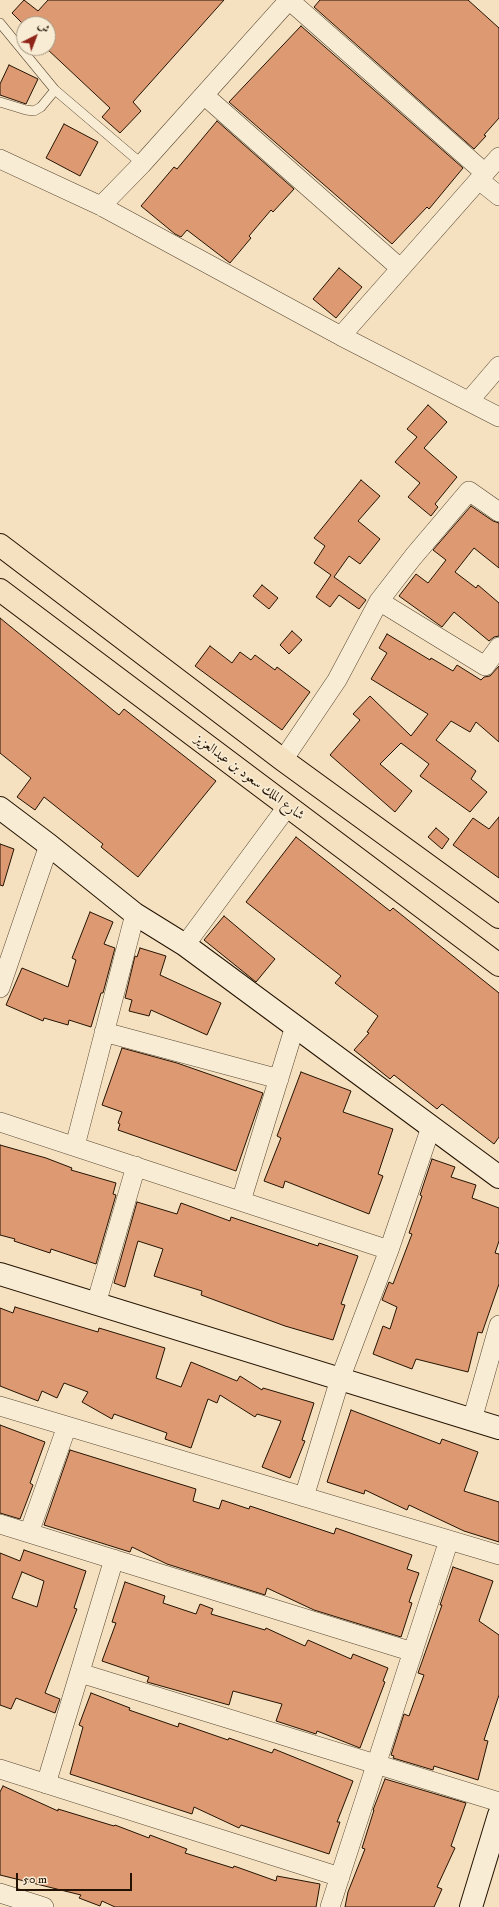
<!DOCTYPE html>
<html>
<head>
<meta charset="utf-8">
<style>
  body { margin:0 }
  #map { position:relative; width:499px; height:1907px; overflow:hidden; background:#f5e1bf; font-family:"IM FELL DW Pica",Amiri,serif }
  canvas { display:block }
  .north { position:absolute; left:16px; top:16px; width:40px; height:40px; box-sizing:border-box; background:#f8ecd5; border:1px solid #a39581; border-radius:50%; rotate:42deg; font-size:11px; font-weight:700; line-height:16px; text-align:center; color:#241302 }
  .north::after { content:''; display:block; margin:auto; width:14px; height:18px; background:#8f2418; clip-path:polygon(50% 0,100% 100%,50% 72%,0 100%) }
  .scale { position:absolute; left:16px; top:1873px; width:116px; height:18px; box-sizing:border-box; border:2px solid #241302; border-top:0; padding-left:5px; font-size:12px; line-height:14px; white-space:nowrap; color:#241302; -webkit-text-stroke:3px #f8ecd5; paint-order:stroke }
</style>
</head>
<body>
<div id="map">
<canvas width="499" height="1907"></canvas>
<div class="north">ش</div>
<div class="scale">50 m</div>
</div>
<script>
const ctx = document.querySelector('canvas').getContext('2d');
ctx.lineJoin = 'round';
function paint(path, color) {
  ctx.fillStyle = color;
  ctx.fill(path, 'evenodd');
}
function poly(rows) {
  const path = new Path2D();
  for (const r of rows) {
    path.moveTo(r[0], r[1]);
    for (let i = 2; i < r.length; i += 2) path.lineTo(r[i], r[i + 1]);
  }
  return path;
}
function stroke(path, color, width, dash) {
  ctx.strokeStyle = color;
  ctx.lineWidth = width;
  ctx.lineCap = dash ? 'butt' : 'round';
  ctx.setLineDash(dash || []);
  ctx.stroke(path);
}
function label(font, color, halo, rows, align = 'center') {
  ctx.font = font + ' "IM FELL DW Pica",Amiri,serif';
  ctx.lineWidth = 3.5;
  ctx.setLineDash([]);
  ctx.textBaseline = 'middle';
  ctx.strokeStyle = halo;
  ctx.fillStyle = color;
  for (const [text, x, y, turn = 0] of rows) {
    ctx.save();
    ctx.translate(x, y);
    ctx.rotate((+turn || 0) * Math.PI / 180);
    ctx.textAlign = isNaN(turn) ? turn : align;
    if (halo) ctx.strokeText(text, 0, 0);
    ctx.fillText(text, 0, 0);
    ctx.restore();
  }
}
const building = poly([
  [24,0,38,11,48,0,224,0,133,102,141,111,120,133,102,117,110,108,46,48,48,48,48,24,23,24,12,13,24,0],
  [320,0,468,0,499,28,499,118,484,135,486,136,474,149,314,7,320,0],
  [301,26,463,168,429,209,427,207,392,244,229,102,301,26],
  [9,65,38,79,26,104,0,95,0,84,9,65],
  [217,121,294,189,273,212,271,210,249,236,251,238,230,263,187,230,181,237,175,234,141,206,174,167,177,169,217,121],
  [64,124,98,142,80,176,46,158,64,124],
  [339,268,362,287,336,318,313,299,339,268],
  [428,405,447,422,424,448,457,477,435,504,438,507,431,516,408,497,420,483,395,462,417,437,407,429,428,405],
  [361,480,380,496,358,521,380,539,360,564,349,556,334,577,366,600,359,609,339,595,330,607,316,597,331,575,314,563,325,546,314,538,361,480],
  [471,506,493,521,499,523,499,568,474,548,455,572,476,588,478,585,499,603,499,636,494,637,489,641,454,612,442,627,399,596,416,574,428,583,446,560,433,550,471,506],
  [262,585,278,598,269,609,253,596,262,585],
  [0,618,119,715,124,709,216,781,138,877,101,847,103,844,44,797,35,810,17,797,31,778,0,753,0,618],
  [292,631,302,640,289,654,280,645,292,631],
  [387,634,430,660,431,658,453,671,457,665,481,680,484,677,490,676,499,666,499,742,476,722,470,732,451,721,436,740,476,771,471,779,487,792,470,812,420,776,429,764,401,743,380,764,412,791,395,812,330,755,360,720,353,714,370,696,411,736,428,714,371,679,387,653,379,648,387,634],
  [210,646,232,663,240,652,251,660,255,655,275,670,277,667,310,692,282,730,195,666,210,646],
  [499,817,499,878,453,845,473,818,489,829,499,817],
  [436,828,449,839,442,849,428,837,436,828],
  [296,837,390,911,393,908,499,993,499,1137,494,1144,442,1104,437,1109,394,1075,390,1079,354,1050,369,1033,367,1032,378,1016,335,983,341,976,246,902,296,837],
  [0,844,14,849,3,886,0,885,0,844],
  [90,912,113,922,104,944,115,948,103,993,101,993,91,1027,69,1020,68,1025,44,1018,43,1021,6,1005,22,968,68,987,76,960,72,958,90,912],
  [224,916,275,959,256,982,204,940,224,916],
  [140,948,166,956,160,975,221,1003,207,1035,151,1010,149,1016,129,1011,132,1000,125,998,135,956,137,957,140,948],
  [122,1048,177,1063,263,1093,236,1171,118,1130,120,1124,118,1123,122,1112,102,1105,122,1048],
  [301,1072,351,1091,343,1112,393,1129,378,1174,383,1176,369,1214,285,1181,283,1188,264,1181,281,1138,277,1136,301,1072],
  [0,1145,46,1158,72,1168,71,1170,116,1183,113,1194,116,1195,96,1264,51,1249,50,1253,14,1241,15,1239,0,1235,0,1145],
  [432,1159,455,1167,451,1177,476,1185,472,1198,499,1208,499,1241,495,1253,499,1254,499,1284,482,1333,478,1332,468,1372,416,1359,412,1369,373,1354,383,1326,390,1329,397,1307,382,1300,389,1282,393,1284,412,1234,409,1233,422,1196,420,1195,432,1159],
  [137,1202,177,1214,181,1203,230,1221,231,1217,318,1246,319,1243,358,1256,341,1304,345,1305,333,1340,285,1326,201,1295,202,1291,154,1276,163,1249,138,1241,125,1287,114,1283,137,1202],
  [15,1307,98,1332,99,1328,165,1348,156,1378,181,1387,191,1362,237,1381,240,1376,262,1390,263,1388,314,1403,302,1440,305,1441,290,1478,262,1467,281,1421,257,1414,255,1417,220,1395,217,1403,208,1399,191,1448,165,1439,167,1433,114,1414,112,1419,82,1402,88,1392,64,1383,57,1398,42,1391,38,1401,0,1386,0,1308,13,1313,15,1307],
  [351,1410,440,1444,442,1439,478,1452,464,1491,499,1502,499,1542,464,1531,409,1505,407,1510,365,1490,364,1494,327,1482,351,1410],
  [0,1425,45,1442,30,1483,33,1485,20,1519,0,1513,0,1425],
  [70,1450,196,1489,193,1501,219,1509,222,1500,249,1509,250,1506,334,1534,336,1528,412,1555,407,1569,419,1573,409,1602,412,1603,401,1637,314,1610,267,1588,265,1595,167,1564,132,1547,130,1552,44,1525,70,1450],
  [24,1550,86,1571,74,1608,77,1609,45,1693,60,1699,55,1713,16,1698,11,1709,0,1705,0,1553,20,1561,24,1550],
  [22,1572,44,1581,37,1607,12,1598,22,1572],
  [453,1567,493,1581,479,1621,499,1635,499,1695,484,1740,488,1741,478,1780,434,1766,433,1770,393,1758,394,1756,391,1755,404,1714,409,1716,424,1675,418,1673,442,1605,440,1605,453,1567],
  [125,1582,165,1596,163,1603,196,1614,200,1604,213,1609,211,1614,265,1630,266,1628,305,1646,308,1640,351,1659,353,1654,388,1668,383,1681,385,1682,360,1748,317,1731,316,1734,276,1721,282,1704,233,1691,229,1705,147,1682,149,1677,102,1661,116,1623,112,1622,125,1582],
  [91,1693,130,1708,129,1710,178,1727,179,1723,228,1740,229,1738,272,1753,274,1749,353,1781,337,1822,340,1822,329,1854,241,1825,239,1828,194,1807,192,1814,70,1774,83,1727,79,1725,91,1693],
  [385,1779,466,1803,451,1846,455,1848,437,1887,442,1889,434,1907,345,1907,348,1892,365,1849,362,1848,374,1810,373,1810,385,1779],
  [3,1786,58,1811,58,1809,114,1826,115,1825,149,1838,150,1835,187,1849,185,1853,233,1868,234,1866,276,1881,277,1876,320,1884,316,1907,115,1907,102,1901,100,1906,79,1898,81,1895,0,1875,0,1792,3,1786]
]);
paint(building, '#dd9a72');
stroke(building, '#241302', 1);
const lane = poly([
  [0,23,55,90,142,164],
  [0,102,26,110,34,111,41,107,55,90]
]);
const street = poly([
  [289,0,485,173],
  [204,95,400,268],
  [0,159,101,206,341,336,499,417],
  [479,180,499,196],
  [101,206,142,164,289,0],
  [341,336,499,157],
  [469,401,499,366],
  [379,601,485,666,499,647],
  [283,760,337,680,379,601,413,557,469,491,499,512],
  [185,945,287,807],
  [0,988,49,845],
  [104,1032,279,1079],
  [0,1122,389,1250],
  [75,1146,135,914],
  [241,1201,295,1026],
  [96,1304,136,1166],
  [0,1406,499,1555],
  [472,1420,499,1325],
  [304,1497,340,1379,389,1250,431,1127],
  [0,1524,413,1652],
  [29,1533,67,1426],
  [80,1673,499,1802],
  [0,1769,340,1877],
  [46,1784,114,1559],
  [0,1893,44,1907],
  [330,1907,449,1540]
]);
const secondary = poly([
  [0,808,49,845,135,914,185,945,499,1177],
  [0,1274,499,1428],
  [471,1907,499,1815]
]);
const primary = poly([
  [0,545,283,760,499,917],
  [0,590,499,965]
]);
stroke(lane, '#584631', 10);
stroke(street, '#584631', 20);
stroke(secondary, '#241302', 24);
stroke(primary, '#241302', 24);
stroke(lane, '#f8ecd5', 9);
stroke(street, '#f8ecd5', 19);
stroke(secondary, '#f8ecd5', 22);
stroke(primary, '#f5e1bf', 22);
label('14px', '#241302', '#f8ecd5', [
  ["شارع الملك سعود بن عبدالعزيز",249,778,37]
]);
</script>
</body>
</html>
